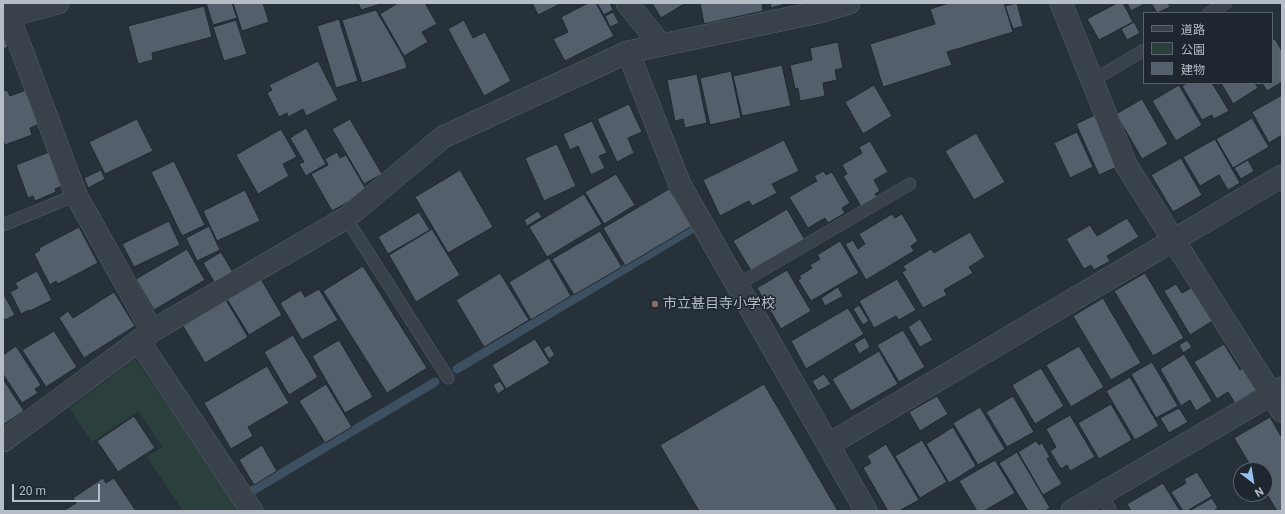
<!DOCTYPE html>
<html>
<head>
<meta charset="utf-8">
<style>
  body { margin:0 }
  #map { position:relative; width:1285px; height:514px; overflow:hidden; background:#26313a; font-family:Roboto,"Noto Sans JP",sans-serif }
  canvas { display:block }
  .frame { position:absolute; inset:0; border:4px solid #b5bdc6; pointer-events:none }
  .legend { position:absolute; left:1143px; top:12px; width:130px; height:72px; box-sizing:border-box; background:#1e2730; border:1px solid #5a636c; margin:0; padding:5px 7px; list-style:none; font-size:12px; color:#b5bdc6 }
  .legend li { display:flex; align-items:center; gap:8px; height:20px }
  .legend b { width:20px; border:1px solid #5a636c }
  .north { position:absolute; left:1233px; top:462px; width:40px; height:40px; box-sizing:border-box; background:#1e2730; border:1px solid #5a636c; border-radius:50%; rotate:149deg; font-size:11px; font-weight:700; line-height:16px; text-align:center; color:#b5bdc6 }
  .north::after { content:''; display:block; margin:auto; width:14px; height:18px; background:#93c0ed; clip-path:polygon(50% 0,100% 100%,50% 72%,0 100%) }
  .scale { position:absolute; left:12px; top:484px; width:88px; height:18px; box-sizing:border-box; border:2px solid #b5bdc6; border-top:0; padding-left:5px; font-size:12px; line-height:14px; white-space:nowrap; color:#b5bdc6; -webkit-text-stroke:3px #1e2730; paint-order:stroke }
</style>
</head>
<body>
<div id="map">
<canvas width="1285" height="514"></canvas>
<div class="frame"></div>
<ul class="legend">
<li><b style="height:5px;background:#39424b"></b>道路</li>
<li><b style="height:11px;background:#2b3f3d"></b>公園</li>
<li><b style="height:11px;background:#535f6a"></b>建物</li>
</ul>
<div class="north">N</div>
<div class="scale">20 m</div>
</div>
<script>
const ctx = document.querySelector('canvas').getContext('2d');
ctx.lineJoin = 'round';
function paint(path, color) {
  ctx.fillStyle = color;
  ctx.fill(path, 'evenodd');
}
function poly(rows) {
  const path = new Path2D();
  for (const r of rows) {
    path.moveTo(r[0], r[1]);
    for (let i = 2; i < r.length; i += 2) path.lineTo(r[i], r[i + 1]);
  }
  return path;
}
function stroke(path, color, width, dash) {
  ctx.strokeStyle = color;
  ctx.lineWidth = width;
  ctx.lineCap = dash ? 'butt' : 'round';
  ctx.setLineDash(dash || []);
  ctx.stroke(path);
}
function label(font, color, halo, rows, align = 'center') {
  ctx.font = font + ' Roboto,"Noto Sans JP",sans-serif';
  ctx.lineWidth = 3;
  ctx.setLineDash([]);
  ctx.textBaseline = 'middle';
  ctx.strokeStyle = halo;
  ctx.fillStyle = color;
  for (const [text, x, y, turn = 0] of rows) {
    ctx.save();
    ctx.translate(x, y);
    ctx.rotate((+turn || 0) * Math.PI / 180);
    ctx.textAlign = isNaN(turn) ? turn : align;
    if (halo) ctx.strokeText(text, 0, 0);
    ctx.fillText(text, 0, 0);
    ctx.restore();
  }
}
paint(poly([
  [135,359,242,510,183,511,147,457,162,447,138,411,92,442,69,408]
]), '#2b3f3d');
stroke(poly([
  [457,369,695,227],
  [252,491,435,382]
]), '#3d5061', 9);
const building = poly([
  [206,3,232,3,237,18,213,25,206,3],
  [233,3,263,3,269,22,242,31,233,3],
  [358,3,384,3,361,10,358,3],
  [398,3,425,3,437,24,422,32,428,42,404,56,380,14,398,3],
  [532,3,557,3,558,5,538,15,532,3],
  [588,3,596,3,614,36,565,61,553,39,568,32,561,17,588,3],
  [597,3,610,3,613,10,604,15,597,3],
  [652,3,683,3,684,4,661,18,652,3],
  [700,3,762,3,763,11,704,24,700,3],
  [770,3,789,3,771,8,770,3],
  [949,3,1004,3,1013,32,947,52,952,65,883,87,870,44,935,24,930,9,949,3],
  [1017,3,1023,26,1013,29,1005,6,1017,3],
  [1117,3,1123,3,1133,22,1099,40,1087,19,1117,3],
  [1127,3,1146,3,1131,11,1127,3],
  [1151,3,1168,3,1170,7,1157,13,1151,3],
  [204,6,212,37,152,53,153,60,138,64,128,26,204,6],
  [376,10,404,58,407,68,362,83,342,20,376,10],
  [613,12,619,23,610,27,605,16,613,12],
  [339,19,358,81,336,88,317,26,339,19],
  [236,20,247,54,224,61,213,27,236,20],
  [464,20,473,38,485,32,511,81,484,96,448,29,464,20],
  [1134,22,1140,33,1127,40,1121,29,1134,22],
  [3,34,8,47,3,49,3,34],
  [1275,39,1282,51,1282,82,1267,91,1262,83,1272,83,1272,40,1275,39],
  [838,42,843,68,835,70,837,80,823,83,825,96,800,101,798,88,795,89,790,65,812,60,810,48,838,42],
  [318,61,338,100,306,116,303,109,288,117,287,113,279,117,267,93,272,90,269,85,318,61],
  [782,65,791,106,742,116,733,76,782,65],
  [731,71,741,118,710,125,700,78,731,71],
  [697,74,707,123,685,128,683,119,675,121,667,80,697,74],
  [1187,83,1212,83,1229,111,1214,119,1212,115,1202,120,1182,86,1187,83],
  [1221,83,1255,83,1258,88,1233,104,1221,83],
  [874,85,892,116,863,134,845,102,874,85],
  [1179,85,1202,125,1176,141,1152,101,1179,85],
  [7,90,10,96,26,90,39,124,30,128,32,135,5,145,3,141,3,91,7,90],
  [1282,95,1282,135,1269,143,1252,112,1282,95],
  [1142,99,1168,144,1142,159,1116,114,1142,99],
  [629,104,642,132,628,138,634,153,617,162,597,119,629,104],
  [1095,115,1119,166,1099,175,1076,124,1095,115],
  [1252,118,1269,147,1233,168,1216,139,1252,118],
  [137,119,153,151,105,174,89,142,137,119],
  [350,119,382,174,364,184,332,129,350,119],
  [592,121,607,153,599,156,605,168,591,175,578,146,570,150,563,134,592,121],
  [306,128,326,164,306,176,299,164,304,162,290,138,306,128],
  [281,129,297,157,283,164,289,176,258,194,236,155,281,129],
  [1077,132,1093,167,1070,178,1054,143,1077,132],
  [976,133,1005,182,974,200,945,151,976,133],
  [1215,139,1240,183,1228,190,1219,175,1200,186,1183,157,1215,139],
  [784,140,799,171,772,184,777,193,752,206,749,201,720,216,703,180,784,140],
  [870,141,888,172,874,180,880,191,875,194,878,199,862,208,843,176,847,174,842,165,862,153,859,147,870,141],
  [557,144,576,186,544,201,525,158,557,144],
  [49,152,62,186,55,189,56,192,35,201,33,196,28,198,16,165,49,152],
  [337,152,340,158,346,155,367,191,332,211,311,174,328,165,325,159,337,152],
  [1181,158,1202,195,1173,212,1151,175,1181,158],
  [1248,160,1254,171,1241,179,1234,168,1248,160],
  [174,161,205,225,182,236,151,172,174,161],
  [101,170,105,179,88,188,84,178,101,170],
  [460,170,493,227,448,253,415,197,460,170],
  [824,171,826,175,832,172,850,203,842,208,845,213,828,223,825,218,808,228,789,197,817,181,814,176,824,171],
  [616,174,635,205,604,224,585,192,616,174],
  [669,189,692,226,625,266,603,228,669,189],
  [245,190,260,221,217,241,203,211,245,190],
  [584,194,602,224,547,257,529,227,584,194],
  [787,209,805,240,752,272,733,241,787,209],
  [538,211,542,217,527,226,524,220,538,211],
  [419,212,430,230,388,254,378,237,419,212],
  [892,214,895,218,902,214,918,241,911,246,914,251,866,280,845,244,853,240,858,249,865,244,859,234,892,214],
  [1127,218,1139,237,1107,256,1110,261,1094,270,1091,265,1084,269,1066,239,1090,225,1097,236,1127,218],
  [169,221,180,245,134,267,122,244,169,221],
  [209,226,220,250,197,261,186,238,209,226],
  [79,227,98,263,58,284,56,281,50,285,34,254,40,250,39,248,79,227],
  [432,229,460,275,416,302,389,255,432,229],
  [600,231,622,267,574,295,552,259,600,231],
  [970,232,985,257,969,267,973,273,944,290,947,295,923,308,902,272,906,270,903,266,931,249,934,253,970,232],
  [840,241,859,273,811,301,798,280,801,278,799,276,812,268,810,265,820,259,817,255,840,241],
  [187,249,205,280,154,310,136,279,187,249],
  [221,252,234,274,216,285,203,263,221,252],
  [549,258,571,296,531,320,509,282,549,258],
  [363,266,427,368,387,393,323,291,363,266],
  [787,270,811,311,781,329,757,288,787,270],
  [37,271,52,300,30,311,29,310,21,314,10,292,18,288,15,283,37,271],
  [500,273,529,320,484,347,456,300,500,273],
  [1145,273,1184,338,1153,356,1114,291,1145,273],
  [261,279,282,315,249,335,227,299,261,279],
  [897,279,916,310,899,320,896,316,874,328,859,301,897,279],
  [1176,284,1182,293,1194,286,1214,320,1190,335,1164,291,1176,284],
  [838,287,843,296,825,306,821,298,838,287],
  [319,289,338,320,302,340,280,303,301,290,305,297,319,289],
  [114,292,135,326,84,358,59,318,68,311,73,318,114,292],
  [3,293,15,315,5,320,3,317,3,293],
  [1103,298,1141,363,1111,380,1073,316,1103,298],
  [226,300,248,337,205,363,183,326,226,300],
  [859,305,869,321,863,325,853,309,859,305],
  [848,308,864,334,806,369,791,341,848,308],
  [920,319,933,340,920,347,908,327,920,319],
  [903,330,925,367,899,382,877,345,903,330],
  [54,331,77,367,46,387,22,350,54,331],
  [293,335,318,377,289,395,264,352,293,335],
  [865,337,870,347,859,354,854,344,865,337],
  [535,339,550,363,506,389,492,365,535,339],
  [339,340,373,397,345,413,312,356,339,340],
  [1187,340,1192,347,1183,353,1179,345,1187,340],
  [1224,344,1240,370,1243,369,1256,390,1235,403,1228,392,1217,399,1194,362,1224,344],
  [549,345,555,355,549,359,543,349,549,345],
  [16,346,41,385,35,389,38,393,22,403,3,374,3,355,16,346],
  [1079,346,1104,387,1071,407,1046,365,1079,346],
  [879,351,898,384,851,411,832,379,879,351],
  [1184,354,1212,401,1196,411,1190,400,1181,406,1160,369,1184,354],
  [1152,362,1178,406,1156,418,1131,374,1152,362],
  [267,366,289,403,248,427,253,436,231,449,204,403,267,366],
  [1041,368,1064,406,1035,424,1012,385,1041,368],
  [824,374,831,384,818,391,812,381,824,374],
  [1130,377,1159,426,1135,440,1106,391,1130,377],
  [3,379,24,411,3,425,3,379],
  [500,381,505,389,498,394,493,385,500,381],
  [326,384,352,427,325,443,299,401,326,384],
  [764,384,838,511,699,511,660,445,764,384],
  [937,396,948,414,920,431,909,412,937,396],
  [1013,396,1034,432,1007,447,986,412,1013,396],
  [1111,404,1132,440,1099,459,1078,423,1111,404],
  [980,407,1005,449,978,465,953,423,980,407],
  [1179,408,1188,422,1169,433,1160,418,1179,408],
  [1070,415,1095,457,1070,471,1067,465,1061,469,1050,451,1056,447,1046,429,1070,415],
  [134,416,155,448,118,472,97,441,134,416],
  [1270,417,1282,438,1282,511,1277,511,1265,491,1265,470,1253,470,1234,438,1270,417],
  [953,427,976,466,949,483,926,444,953,427],
  [922,440,947,482,920,498,895,456,922,440],
  [1036,441,1039,445,1042,443,1050,457,1047,459,1062,484,1043,495,1018,452,1036,441],
  [886,444,919,500,899,511,888,511,863,468,871,463,867,456,886,444],
  [262,445,277,471,254,485,239,460,262,445],
  [1017,452,1050,508,1045,511,1028,511,999,463,1017,452],
  [995,460,1015,493,984,511,977,511,959,481,995,460],
  [1197,472,1212,496,1187,511,1183,511,1171,492,1186,483,1184,479,1197,472],
  [103,478,106,483,114,478,136,511,63,511,76,503,73,498,103,478],
  [1163,483,1180,511,1131,511,1127,504,1163,483],
  [1212,498,1218,508,1214,511,1189,511,1212,498]
]);
paint(building, '#535f6a');
stroke(building, '#202932', 1);
const lane = poly([
  [1209,13,1226,3],
  [1092,81,1144,50],
  [346,218,448,378],
  [3,225,76,195],
  [737,285,910,184],
  [1101,494,1111,511]
]);
const street = poly([
  [4,3,76,195,152,331],
  [627,3,661,45],
  [1061,3,1126,165,1282,411],
  [9,16,58,3],
  [628,52,680,185,866,511],
  [139,341,252,511],
  [3,441,152,331,346,218,443,137,628,52,819,12,849,3],
  [828,445,1282,176],
  [1072,511,1282,388]
]);
stroke(lane, '#576069', 13);
stroke(street, '#576069', 23);
stroke(lane, '#39424b', 12);
stroke(street, '#39424b', 22);
for (const [x, y, r, color] of [
  [655,304,4,"#8d6e63"]
]) {
  const dot = new Path2D();
  dot.arc(x, y, r, 0, 2 * Math.PI);
  ctx.fillStyle = color;
  ctx.fill(dot);
  stroke(dot, '#1e2730', 1.5);
}
label('14px', '#b5bdc6', '#1e2730', [
  ["市立甚目寺小学校",663,304]
], 'left');
</script>
</body>
</html>
